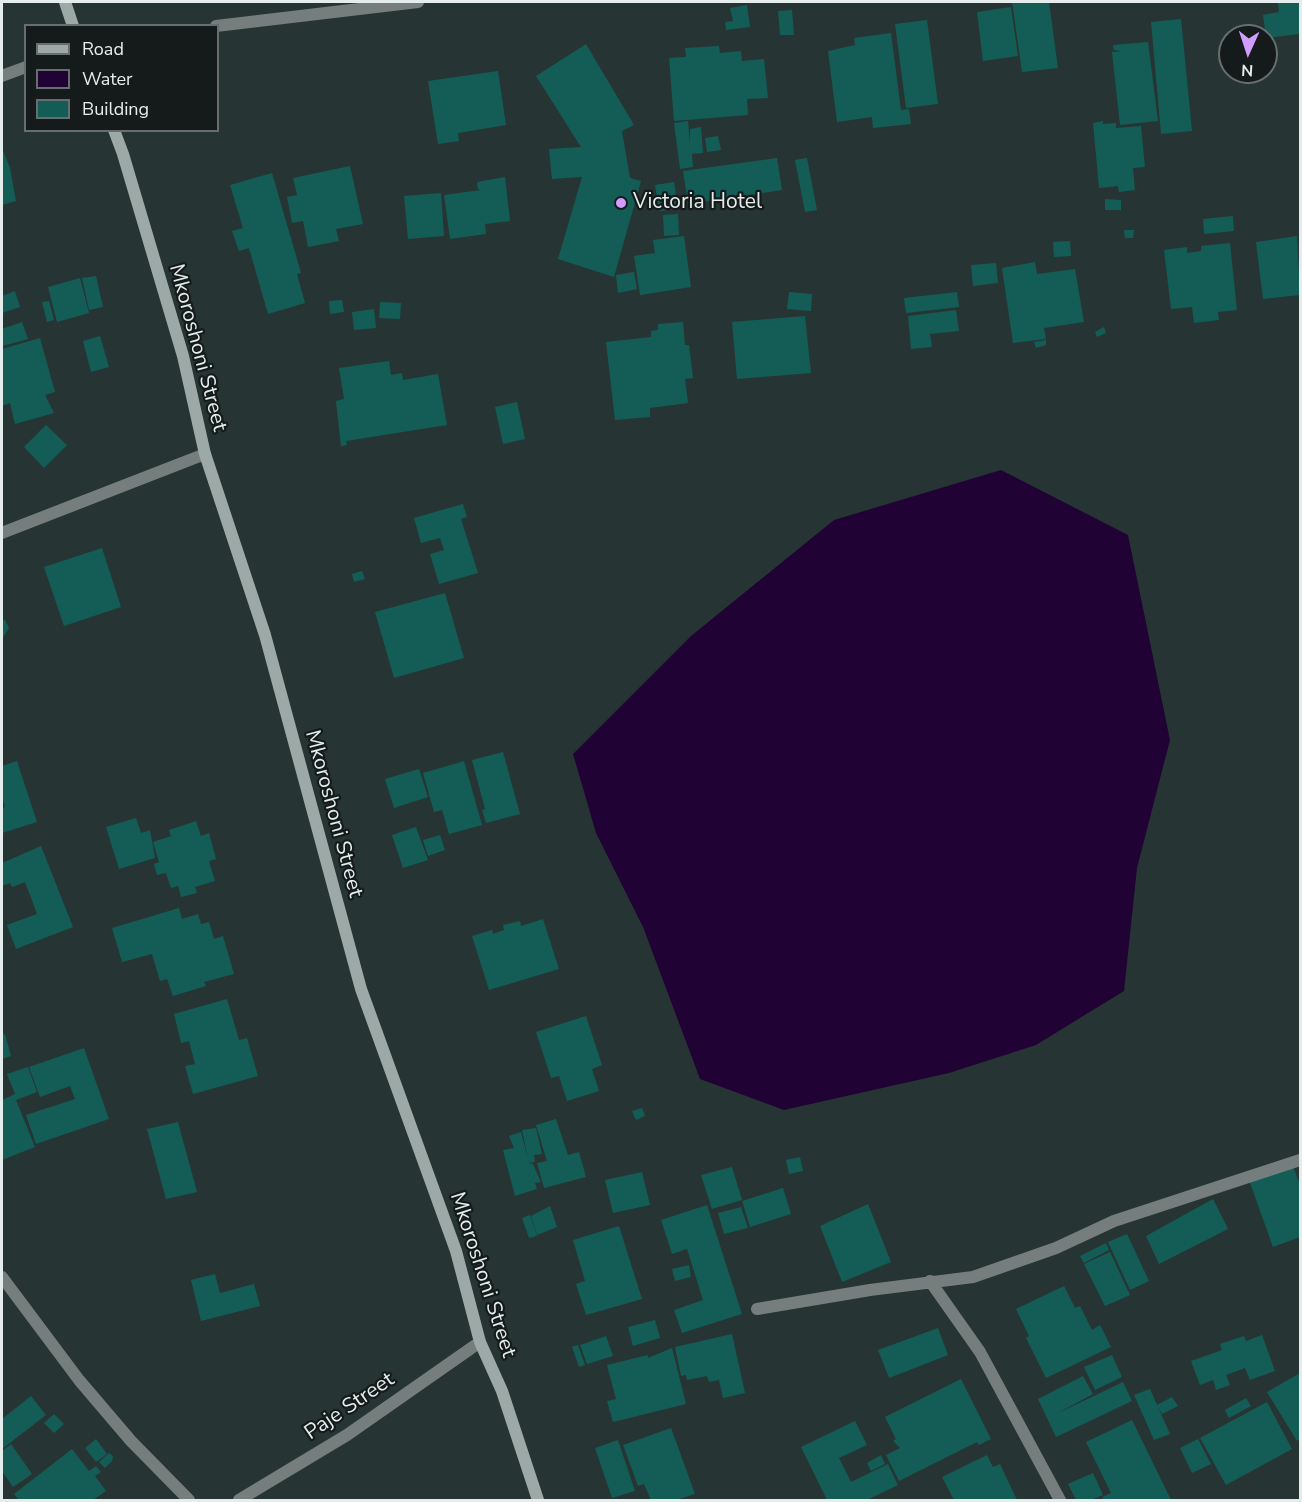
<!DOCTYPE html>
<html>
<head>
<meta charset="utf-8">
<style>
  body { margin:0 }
  #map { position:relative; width:1302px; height:1502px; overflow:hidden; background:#263533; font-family:"Nunito Sans",sans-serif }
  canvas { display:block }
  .frame { position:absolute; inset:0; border:3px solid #e4edec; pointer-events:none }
  .legend { position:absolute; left:24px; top:24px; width:195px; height:108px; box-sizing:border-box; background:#141b1a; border:2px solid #676f6e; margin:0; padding:8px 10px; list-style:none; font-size:18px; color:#e4edec }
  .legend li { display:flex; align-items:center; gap:12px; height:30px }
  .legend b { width:30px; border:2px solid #676f6e }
  .north { position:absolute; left:1218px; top:24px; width:60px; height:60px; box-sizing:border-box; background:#141b1a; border:2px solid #676f6e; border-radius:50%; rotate:183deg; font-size:16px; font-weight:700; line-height:24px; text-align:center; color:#e4edec }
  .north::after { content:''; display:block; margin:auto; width:21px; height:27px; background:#d09dff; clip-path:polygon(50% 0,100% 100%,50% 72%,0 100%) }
</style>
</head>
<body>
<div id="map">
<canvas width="1302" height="1502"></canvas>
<div class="frame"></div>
<ul class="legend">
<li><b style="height:8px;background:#9da9a7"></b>Road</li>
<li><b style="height:16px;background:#200334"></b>Water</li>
<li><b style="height:16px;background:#145d57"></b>Building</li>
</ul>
<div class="north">N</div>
</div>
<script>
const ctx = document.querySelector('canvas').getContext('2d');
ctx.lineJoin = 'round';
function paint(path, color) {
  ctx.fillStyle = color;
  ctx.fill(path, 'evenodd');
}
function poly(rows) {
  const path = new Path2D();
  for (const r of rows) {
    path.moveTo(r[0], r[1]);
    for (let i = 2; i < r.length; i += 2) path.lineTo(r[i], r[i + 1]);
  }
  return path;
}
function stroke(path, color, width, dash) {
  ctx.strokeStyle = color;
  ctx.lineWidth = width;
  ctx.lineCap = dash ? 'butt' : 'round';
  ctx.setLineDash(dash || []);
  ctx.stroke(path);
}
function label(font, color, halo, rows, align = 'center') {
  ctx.font = font + ' "Nunito Sans",sans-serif';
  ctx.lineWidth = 4.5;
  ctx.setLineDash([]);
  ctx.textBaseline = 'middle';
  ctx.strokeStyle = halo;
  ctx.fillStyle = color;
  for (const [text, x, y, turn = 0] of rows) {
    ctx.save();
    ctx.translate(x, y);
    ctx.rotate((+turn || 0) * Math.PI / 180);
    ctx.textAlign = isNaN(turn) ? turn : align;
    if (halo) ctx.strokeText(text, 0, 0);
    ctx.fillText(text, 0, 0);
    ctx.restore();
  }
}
paint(poly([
  [1001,470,1128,535,1170,740,1137,868,1124,991,1036,1045,949,1073,784,1110,700,1079,643,927,596,833,573,754,691,636,834,520]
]), '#200334');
paint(poly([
  [1012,2,1049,2,1058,68,1022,72],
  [1278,2,1300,2,1300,34,1266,38,1263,15,1279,12],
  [747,5,750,27,726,30,725,22,733,21,730,8],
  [1011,7,1018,56,983,61,977,12],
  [792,10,794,35,780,35,778,11],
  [1181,19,1192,131,1161,134,1151,22],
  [927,20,938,104,906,108,895,24],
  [891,33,901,110,909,109,911,124,873,128,872,117,837,122,828,51,855,45,854,38],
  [1148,42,1158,121,1120,125,1112,52,1122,51,1114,50,1113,45],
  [586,44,634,125,622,131,630,178,641,181,614,277,558,259,582,177,552,179,549,149,581,147,536,76],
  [719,46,720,53,741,51,742,61,764,59,768,98,747,99,748,115,674,121,669,58,686,57,685,48],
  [498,71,506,125,458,133,459,141,438,144,428,81],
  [688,121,690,143,690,129,701,127,703,153,692,154,693,167,680,169,674,123],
  [1103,121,1103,124,1116,123,1116,128,1141,126,1145,167,1133,168,1135,190,1119,192,1118,186,1099,188,1093,123],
  [718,136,721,150,707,152,705,138],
  [2,148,10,168,16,201,2,205],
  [777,158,782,190,688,204,683,171],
  [807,158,817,210,805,212,795,160],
  [350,166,363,224,336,229,339,241,308,247,303,221,292,223,287,197,297,195,293,178],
  [272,173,301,273,297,274,305,303,268,314,249,248,239,251,232,231,243,228,230,185],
  [505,177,510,221,485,224,486,234,450,239,444,195,481,190,478,189,477,182],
  [674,182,678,209,659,211,655,185],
  [441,193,444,236,408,239,404,196],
  [1105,199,1121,200,1121,210,1105,210],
  [678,214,679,235,664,236,663,215],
  [1233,216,1234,231,1204,234,1203,219],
  [1124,230,1134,230,1133,238,1125,238],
  [684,236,691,287,640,295,634,256,655,253,653,240],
  [1297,236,1300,295,1263,299,1256,242],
  [1070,241,1071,256,1054,257,1053,242],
  [1230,243,1237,310,1218,312,1219,320,1194,323,1192,307,1171,309,1164,250,1187,247,1187,253,1201,251,1201,246],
  [1035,262,1037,274,1075,269,1084,322,1044,328,1046,339,1013,343,1002,268],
  [996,263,998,283,973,286,971,265],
  [634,272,637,289,618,293,616,275],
  [96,276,103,307,89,310,82,278],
  [80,278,89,313,57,322,48,287],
  [15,291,20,307,2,313,2,296],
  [789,292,812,294,811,311,787,309],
  [957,292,959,307,906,313,904,298],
  [342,300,344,312,330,314,329,301],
  [49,301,54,320,47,322,42,302],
  [380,302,401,303,400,319,379,318],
  [374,309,376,328,354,330,352,312],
  [956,310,959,331,930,334,932,347,911,349,908,316],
  [805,316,811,373,737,379,732,322],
  [22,322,28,339,2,346,2,329],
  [683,322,685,345,689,345,693,378,685,379,688,403,650,408,650,417,615,420,606,342,651,337,651,331,658,330,658,324],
  [1104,327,1106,333,1097,337,1095,332],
  [100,336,109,367,91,372,83,341],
  [40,338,55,392,45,395,54,413,15,424,10,403,2,406,2,349],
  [1046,340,1046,345,1036,348,1034,342],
  [389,361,391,375,402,373,403,380,438,374,447,425,346,441,347,445,341,446,336,401,344,399,339,368],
  [517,402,525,439,503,444,495,407],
  [46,425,67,445,44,468,24,447],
  [463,504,467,517,461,519,478,573,439,584,430,554,444,550,440,538,421,543,414,518],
  [102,548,121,607,64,626,44,567],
  [362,571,365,579,354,582,352,574],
  [445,593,464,658,394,678,375,612],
  [5,620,9,628,2,639,2,621],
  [503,752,520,814,486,823,482,810,485,809,472,760],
  [17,761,37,822,2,833,2,808,5,807,2,796,2,766],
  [464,761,482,825,449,834,442,810,434,812,423,773],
  [419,769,428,797,394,808,385,779],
  [136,818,141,833,150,830,155,858,119,869,106,827],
  [196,821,201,836,209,833,216,859,209,861,215,881,195,887,197,893,181,897,178,886,171,888,166,873,157,875,154,864,159,862,153,842,171,836,169,830],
  [416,827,428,860,403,868,392,835],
  [440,835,445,850,428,856,423,840],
  [41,846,73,927,16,949,7,925,37,914,25,882,12,887,10,883,2,886,2,863],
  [179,908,182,919,198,914,201,924,209,922,214,939,223,936,234,974,204,982,206,986,173,996,167,979,160,981,152,954,122,962,112,928],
  [543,919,559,969,489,990,472,936,492,930,493,934,504,930,503,925,520,921,521,926],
  [227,999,239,1040,247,1038,258,1076,193,1094,185,1066,195,1064,189,1041,181,1043,174,1014],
  [586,1016,602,1065,592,1069,599,1091,567,1101,559,1076,551,1078,536,1032],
  [5,1034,11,1056,2,1059,2,1035],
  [84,1048,109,1119,36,1144,26,1115,75,1099,70,1086,40,1097,29,1067],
  [28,1067,37,1092,16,1100,35,1147,2,1160,2,1100,15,1094,7,1074],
  [642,1108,645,1116,636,1120,632,1111],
  [556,1119,568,1155,579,1152,586,1177,544,1188,537,1163,547,1161,536,1125],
  [178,1122,197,1192,166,1199,147,1129],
  [536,1128,542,1154,534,1155,535,1162,528,1163,533,1164,541,1182,535,1183,537,1189,515,1196,503,1150,514,1148,509,1136,521,1132,528,1159,522,1130],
  [800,1157,803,1171,789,1174,786,1160],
  [1293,1166,1300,1185,1300,1237,1273,1247,1249,1180],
  [732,1167,742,1200,712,1209,701,1175],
  [642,1172,650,1205,613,1213,605,1180],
  [783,1188,791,1214,750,1227,742,1201],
  [1213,1199,1228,1229,1159,1264,1146,1236],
  [868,1204,891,1262,842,1282,820,1226],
  [707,1205,742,1314,682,1333,674,1310,703,1300,687,1249,672,1254,661,1220],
  [550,1206,557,1227,537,1235,531,1216],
  [741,1207,748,1228,724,1234,718,1213],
  [530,1215,537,1236,529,1238,522,1218],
  [619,1226,642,1299,586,1315,576,1284,585,1281,573,1240],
  [1127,1234,1149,1281,1130,1290,1108,1242],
  [1106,1243,1109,1250,1084,1263,1080,1256],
  [1110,1252,1130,1295,1105,1306,1084,1264],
  [689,1265,691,1277,675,1281,672,1269],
  [215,1274,220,1293,254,1284,260,1306,201,1321,191,1280],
  [1064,1286,1075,1308,1080,1306,1092,1330,1100,1325,1111,1347,1046,1378,1026,1338,1029,1336,1016,1309],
  [655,1320,660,1338,633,1346,628,1327],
  [938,1328,948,1355,889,1378,878,1350],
  [732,1334,745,1393,723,1398,719,1380,709,1382,707,1376,687,1380,686,1375,681,1376,675,1347],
  [1262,1335,1275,1371,1250,1380,1245,1368,1226,1375,1230,1385,1216,1390,1213,1380,1200,1385,1191,1361,1222,1350,1220,1344,1244,1336,1246,1341],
  [606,1336,613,1356,587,1364,580,1345],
  [578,1345,585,1365,579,1367,572,1347],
  [672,1348,686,1404,613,1422,607,1401,616,1399,607,1365,648,1355,648,1358],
  [1112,1355,1122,1377,1095,1390,1084,1367],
  [1300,1373,1300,1438,1297,1441,1267,1392],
  [1083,1376,1093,1394,1056,1414,1123,1382,1132,1401,1056,1437,1038,1399],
  [961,1379,991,1439,979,1445,977,1442,899,1481,886,1455,900,1448,893,1441,896,1439,885,1417],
  [1150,1389,1170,1434,1154,1440,1134,1395],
  [31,1396,46,1415,2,1449,2,1419],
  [1172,1397,1178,1406,1162,1414,1157,1405],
  [1246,1398,1251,1406,1229,1418,1225,1410],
  [1267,1402,1292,1449,1226,1485,1200,1438],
  [54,1414,64,1424,54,1433,44,1423],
  [1132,1420,1171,1500,1104,1500,1102,1497,1111,1493,1086,1442],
  [855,1421,867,1445,839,1458,851,1482,888,1464,898,1485,867,1500,827,1500,801,1447],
  [671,1428,695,1494,676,1500,651,1500,644,1484,638,1486,623,1445],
  [96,1439,107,1454,96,1462,85,1448],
  [1198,1439,1211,1464,1192,1473,1180,1448],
  [618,1440,635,1491,612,1498,595,1448],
  [11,1444,32,1474,13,1487,2,1471,2,1451],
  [72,1449,89,1471,96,1466,101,1472,95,1476,106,1491,93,1500,19,1500,14,1494],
  [109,1453,113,1456,112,1461,105,1468,99,1462],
  [881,1455,885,1464,871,1471,867,1463],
  [987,1455,993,1467,1000,1464,1017,1500,954,1500,942,1477],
  [1093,1473,1103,1495,1091,1500,1076,1500,1068,1484]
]), '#145d57');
stroke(poly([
  [216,26,418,2],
  [2,76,26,67],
  [2,533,205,454],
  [2,1277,79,1380,131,1441,189,1500],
  [930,1281,980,1352,1060,1500],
  [757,1309,870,1290,973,1277,1056,1248,1114,1221,1300,1160],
  [239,1500,347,1435,480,1342]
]), '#767e7d', 12);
stroke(poly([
  [65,2,73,26],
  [114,130,123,154,183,356,205,454,265,635,361,989,456,1251,480,1342,502,1391,538,1500]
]), '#9da9a7', 12);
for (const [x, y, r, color] of [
  [621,203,6,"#d09dff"]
]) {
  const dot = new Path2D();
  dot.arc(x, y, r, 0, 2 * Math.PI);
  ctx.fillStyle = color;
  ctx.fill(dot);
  stroke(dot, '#141b1a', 2);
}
label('21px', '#e4edec', '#141b1a', [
  ["Victoria Hotel",633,203]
], 'left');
label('21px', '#e4edec', '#141b1a', [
  ["Mkoroshoni Street",197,348,75],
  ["Mkoroshoni Street",333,814,75],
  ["Mkoroshoni Street",482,1275,72],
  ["Paje Street",350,1407,-34]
]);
</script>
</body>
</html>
